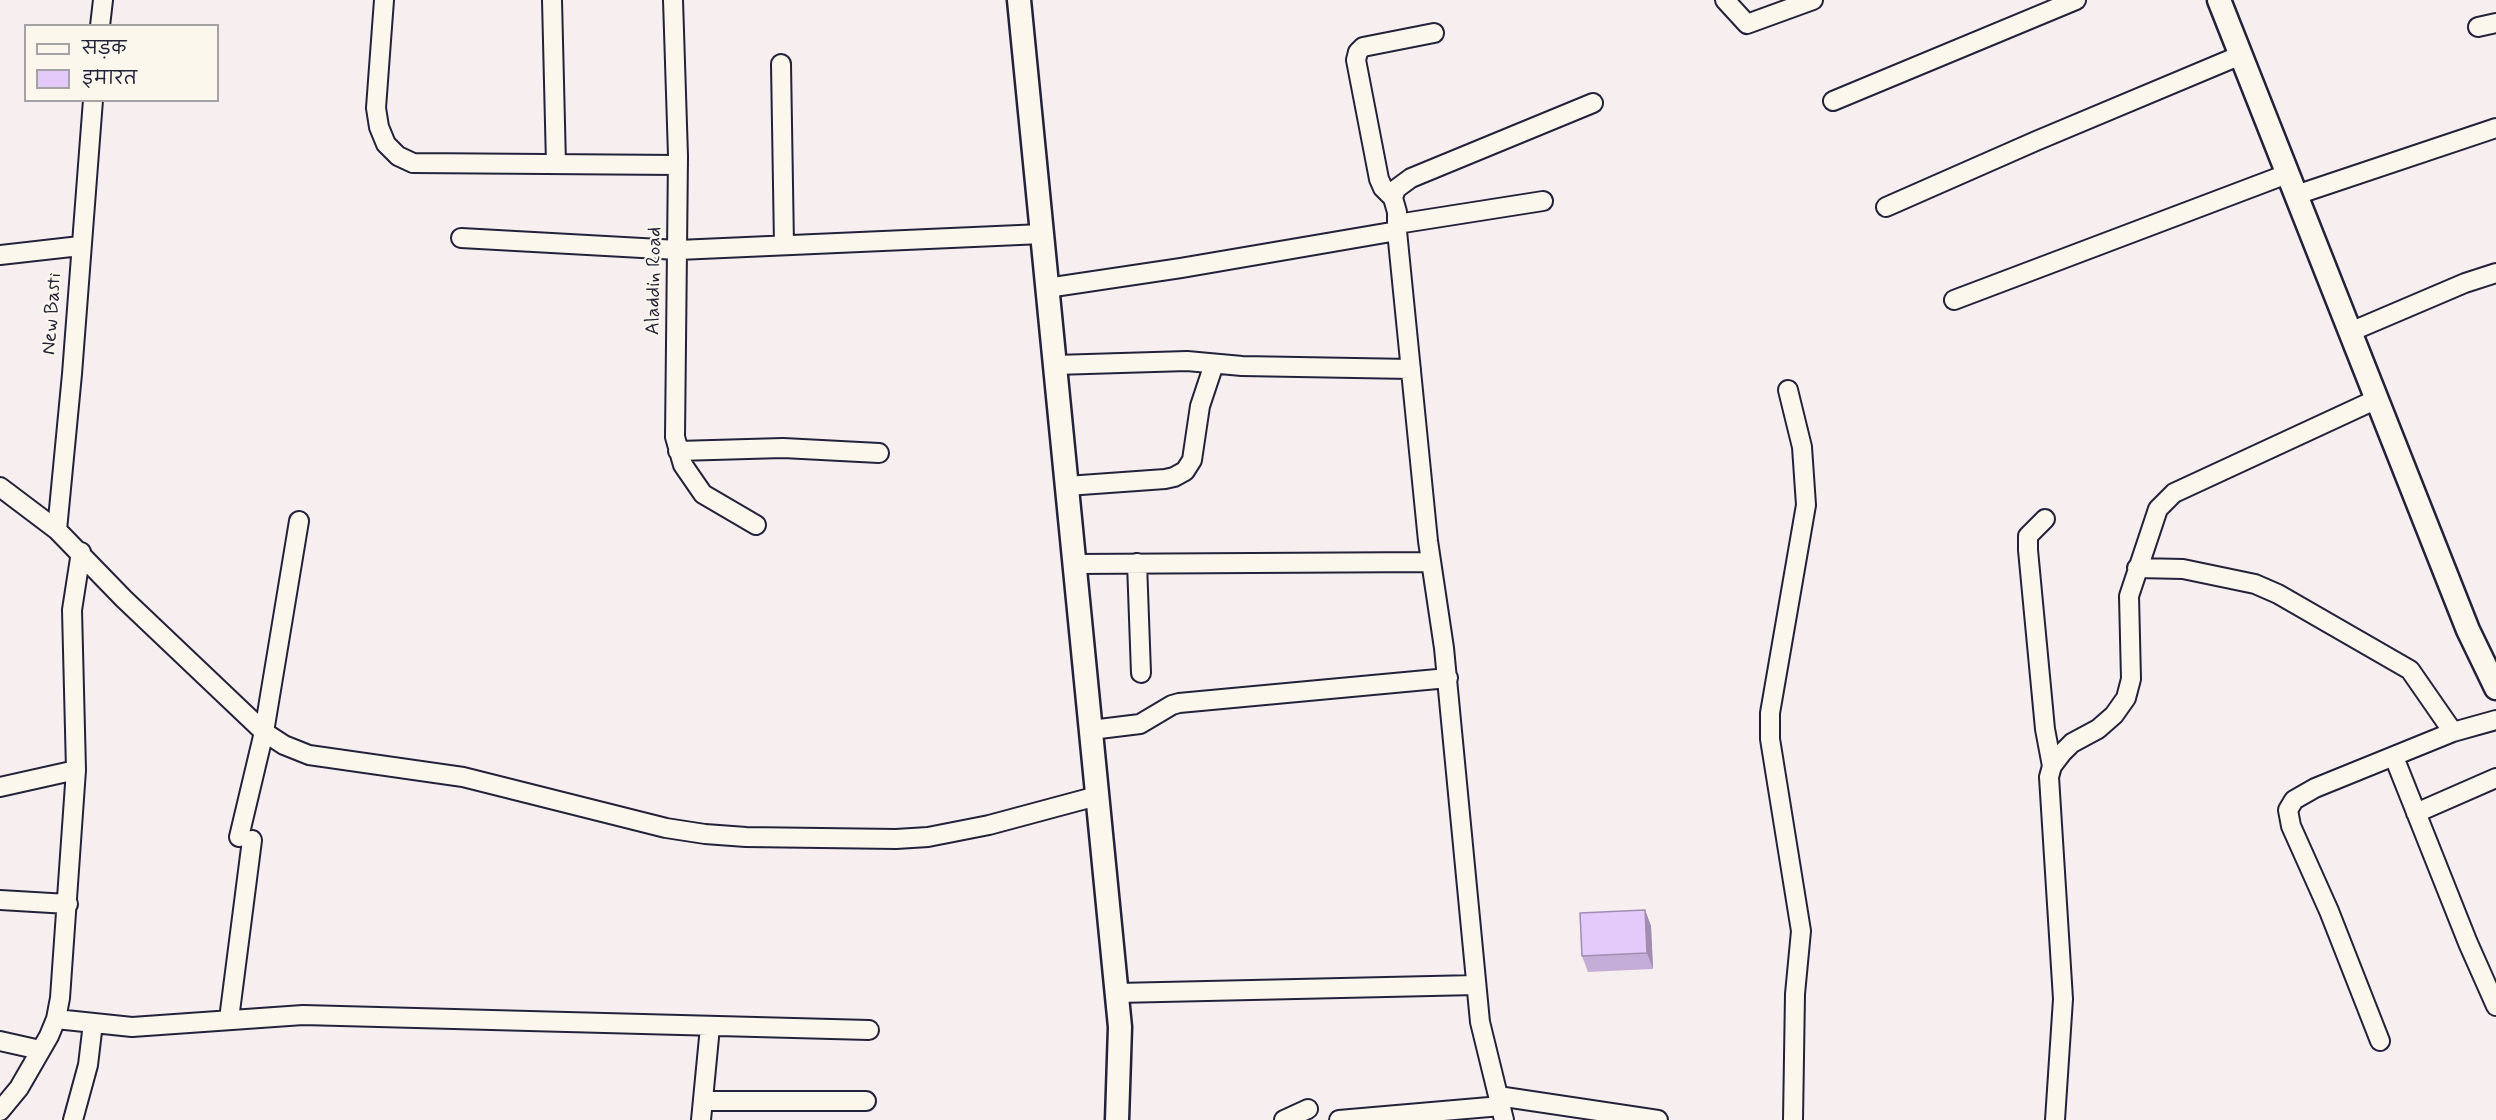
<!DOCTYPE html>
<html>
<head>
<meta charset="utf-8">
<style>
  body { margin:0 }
  #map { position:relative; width:2496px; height:1120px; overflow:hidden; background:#f6eeef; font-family:Mynerve,"Playpen Sans Deva",sans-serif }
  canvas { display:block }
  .legend { position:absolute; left:24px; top:24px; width:195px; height:78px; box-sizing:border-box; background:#fbf7ec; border:2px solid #a4a2a5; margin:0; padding:8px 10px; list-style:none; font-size:18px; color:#22223b }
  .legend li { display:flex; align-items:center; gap:12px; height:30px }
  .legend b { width:30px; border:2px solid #a4a2a5 }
</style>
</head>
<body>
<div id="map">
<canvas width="2496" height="1120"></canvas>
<ul class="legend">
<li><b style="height:8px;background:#fbf7ec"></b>सड़क</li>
<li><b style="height:16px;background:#e4cafa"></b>इमारत</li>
</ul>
</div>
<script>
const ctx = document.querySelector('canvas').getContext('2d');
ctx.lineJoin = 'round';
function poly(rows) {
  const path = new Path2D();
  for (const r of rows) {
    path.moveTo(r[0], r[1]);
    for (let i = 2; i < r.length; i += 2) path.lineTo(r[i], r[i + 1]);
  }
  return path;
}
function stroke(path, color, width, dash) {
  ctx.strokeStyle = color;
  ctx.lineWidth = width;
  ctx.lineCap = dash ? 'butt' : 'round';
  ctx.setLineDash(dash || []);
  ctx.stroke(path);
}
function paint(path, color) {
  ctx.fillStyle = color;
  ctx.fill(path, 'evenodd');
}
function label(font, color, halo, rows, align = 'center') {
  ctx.font = font + ' Mynerve,sans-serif';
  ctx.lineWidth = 4.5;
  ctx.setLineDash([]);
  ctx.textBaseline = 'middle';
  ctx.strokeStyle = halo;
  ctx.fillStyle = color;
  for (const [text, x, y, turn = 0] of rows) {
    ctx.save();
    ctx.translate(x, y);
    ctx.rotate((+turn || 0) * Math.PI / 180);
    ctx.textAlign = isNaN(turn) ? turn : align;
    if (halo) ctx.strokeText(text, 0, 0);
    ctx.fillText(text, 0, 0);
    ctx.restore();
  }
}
const minor = poly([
  [384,0,376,108,379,127,386,144,398,156,413,163,678,165],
  [552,0,556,164],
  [673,0,678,156,675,437,683,465,703,494,756,525],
  [1725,0,1747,24,1813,0],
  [100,26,103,0],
  [2478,27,2496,23],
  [781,64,784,245],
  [1833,101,2076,0],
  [2296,195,2496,128],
  [1393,198,1383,188,1379,179,1356,60,1358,52,1363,47,1434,33],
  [1886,207,2036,141,2241,55],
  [1397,224,1543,201],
  [461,238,678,250,1042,234],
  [0,255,80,246],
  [1047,288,1181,268,1397,231],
  [1954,300,2287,174],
  [2350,332,2465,283,2496,273],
  [1055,365,1187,361,1242,366,1411,369],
  [1788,390,1802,447,1806,505,1770,713,1770,739,1801,931,1795,994,1793,1120],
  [678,451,783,448,879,453],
  [1067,486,1165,479,1174,477,1185,471,1192,460,1200,406,1214,364],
  [0,487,57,530,124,599,264,732,284,745,309,755,463,777,666,828,705,834,746,837,896,839,928,837,989,825,1097,796],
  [2045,519,2028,536,2028,550,2045,729,2052,766],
  [57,530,72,374,93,100],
  [1137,563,1141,673],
  [1074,564,1431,562],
  [2137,568,2183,569,2255,584,2278,594,2410,670,2453,732],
  [1091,730,1140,724,1172,705,1179,703,1448,678],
  [2394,757,2468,943,2496,1006],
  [0,787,76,770],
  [2416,813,2496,778],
  [239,837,264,732,299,521],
  [0,900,68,904],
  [1117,993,1476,985],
  [56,1019,132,1027,303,1015,869,1030],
  [229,1019,252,840],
  [0,1041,40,1050],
  [2380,1041,2329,911,2291,826,2288,810,2294,800,2315,788,2453,732,2496,720],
  [1498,1096,1658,1120],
  [703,1101,866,1101],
  [0,1111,19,1088,49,1036,56,1019,60,998,76,770,72,610,81,552],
  [73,1120,88,1065,93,1023],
  [701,1120,710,1027],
  [1284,1120,1308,1109],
  [1339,1120,1501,1106],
  [1504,1120,1480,1022,1444,648,1428,541,1397,231,1397,212,1393,198,1396,189,1411,178,1593,103],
  [2055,1120,2063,999,2049,777,2052,766,2062,753,2072,743,2098,729,2114,715,2126,698,2131,679,2129,596,2158,509,2174,493,2377,399]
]);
const tertiary = poly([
  [1019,0,1120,1027,1117,1120],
  [2219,0,2468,630,2496,688]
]);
stroke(minor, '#22223b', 22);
stroke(tertiary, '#22223b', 27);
stroke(minor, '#fbf7ec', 18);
stroke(tertiary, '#fbf7ec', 22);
paint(poly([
  [1645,910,1651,926,1653,969,1588,972,1582,956]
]), '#c4aed7');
paint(poly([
  [1645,910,1651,926,1653,969,1647,953]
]), '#a08daf');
const building = poly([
  [1645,910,1647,953,1582,956,1580,913,1645,910]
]);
paint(building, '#e4cafa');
stroke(building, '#a08daf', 1.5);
label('20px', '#22223b', '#fbf7ec', [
  ["Aladdin Road",655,281,-89],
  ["New Basti",53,314,-86]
]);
</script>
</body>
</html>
